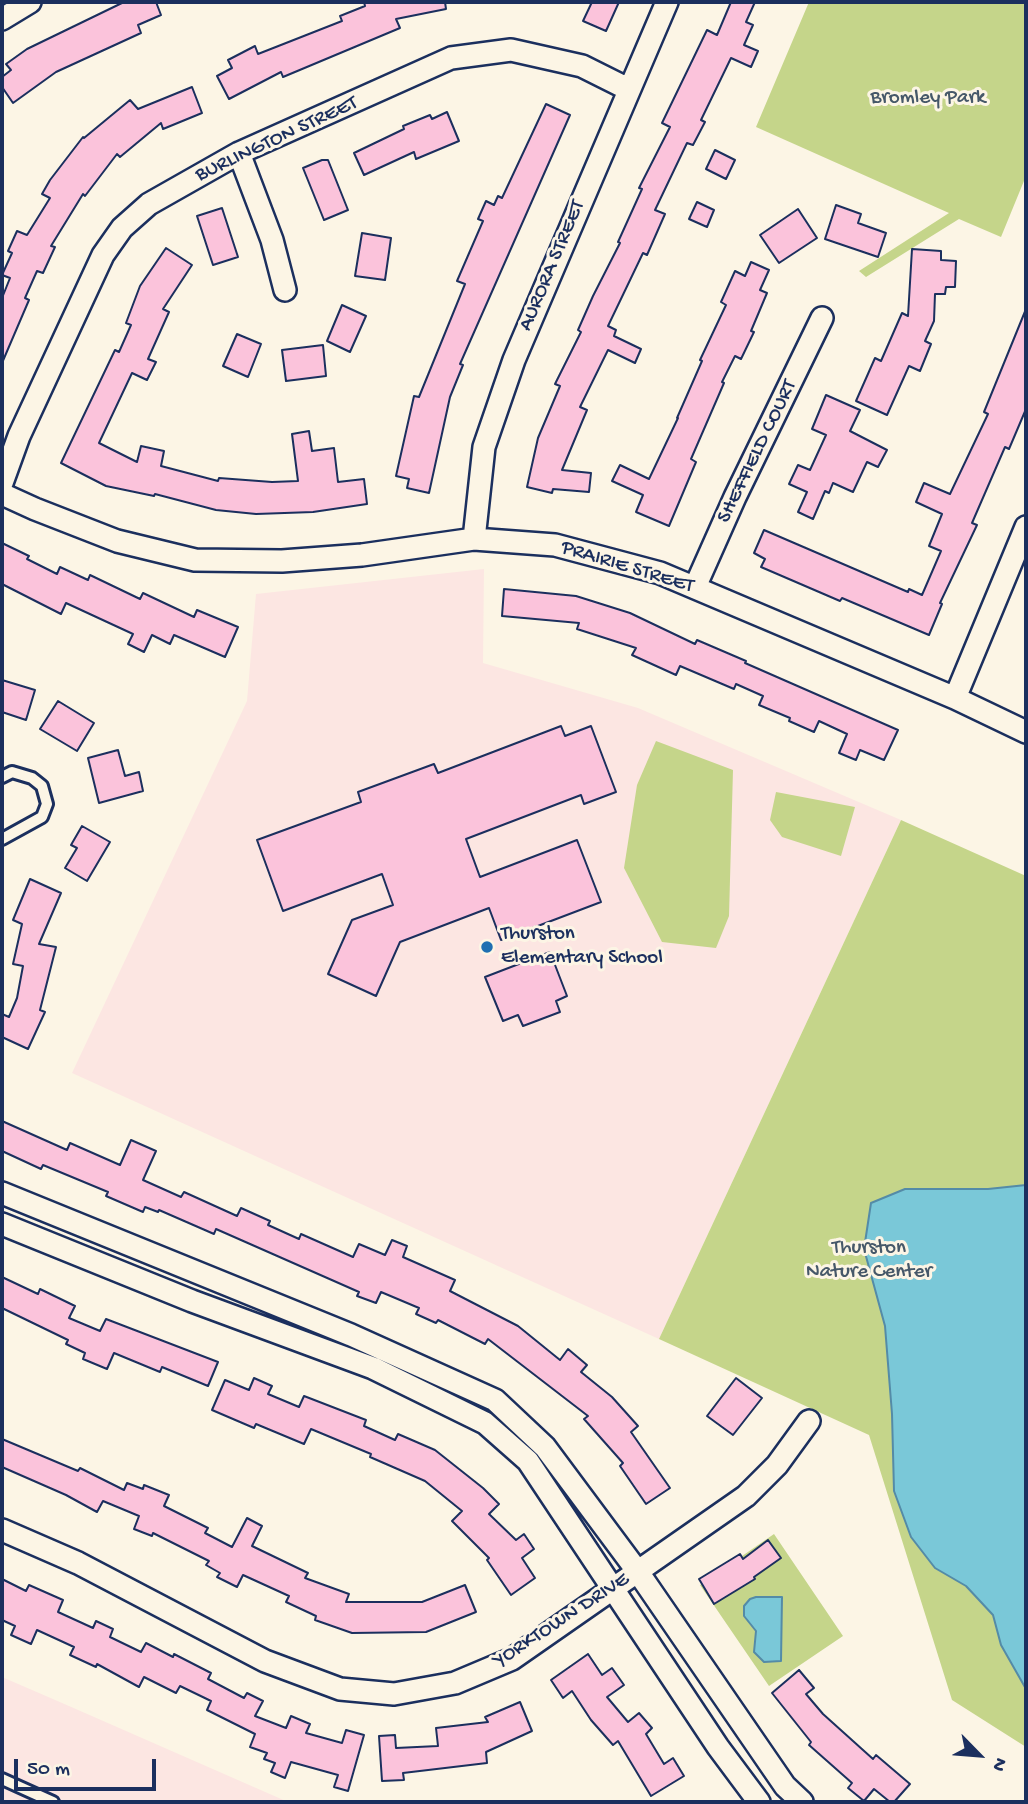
<!DOCTYPE html>
<html>
<head>
<meta charset="utf-8">
<style>
  body { margin:0 }
  #map { position:relative; width:1028px; height:1804px; overflow:hidden; background:#fcf5e5; font-family:"Gochi Hand",sans-serif }
  canvas { display:block }
  .frame { position:absolute; inset:0; border:4px solid #1b2f5e; pointer-events:none }
  .north { position:absolute; left:944px; top:1720px; width:70px; height:70px; -webkit-text-stroke:5px #fcf5e5; paint-order:stroke; rotate:115deg; font-size:19px; font-weight:700; line-height:28px; text-align:center; color:#1b2f5e }
  .north::after { content:''; display:block; margin:auto; width:24px; height:32px; background:#1b2f5e; clip-path:polygon(50% 0,100% 100%,50% 72%,0 100%) }
  .scale { position:absolute; left:14px; top:1759px; width:142px; height:32px; box-sizing:border-box; border:4px solid #1b2f5e; border-top:0; padding-left:9px; font-size:21px; line-height:24px; white-space:nowrap; color:#1b2f5e; -webkit-text-stroke:5px #fcf5e5; paint-order:stroke }
</style>
</head>
<body>
<div id="map">
<canvas width="1028" height="1804"></canvas>
<div class="frame"></div>
<div class="north">N</div>
<div class="scale">50 m</div>
</div>
<script>
const ctx = document.querySelector('canvas').getContext('2d');
ctx.lineJoin = 'round';
function paint(path, color) {
  ctx.fillStyle = color;
  ctx.fill(path, 'evenodd');
}
function poly(rows) {
  const path = new Path2D();
  for (const r of rows) {
    path.moveTo(r[0], r[1]);
    for (let i = 2; i < r.length; i += 2) path.lineTo(r[i], r[i + 1]);
  }
  return path;
}
function stroke(path, color, width, dash) {
  ctx.strokeStyle = color;
  ctx.lineWidth = width;
  ctx.lineCap = dash ? 'butt' : 'round';
  ctx.setLineDash(dash || []);
  ctx.stroke(path);
}
function label(font, color, halo, rows, align = 'center') {
  ctx.font = font + ' "Gochi Hand",sans-serif';
  ctx.lineWidth = 6;
  ctx.setLineDash([]);
  ctx.textBaseline = 'middle';
  ctx.strokeStyle = halo;
  ctx.fillStyle = color;
  for (const [text, x, y, turn = 0] of rows) {
    ctx.save();
    ctx.translate(x, y);
    ctx.rotate((+turn || 0) * Math.PI / 180);
    ctx.textAlign = isNaN(turn) ? turn : align;
    if (halo) ctx.strokeText(text, 0, 0);
    ctx.fillText(text, 0, 0);
    ctx.restore();
  }
}
paint(poly([
  [484,569,483,663,638,708,901,820,659,1339,72,1073,247,701,256,594],
  [2,1677,69,1706,288,1802,2,1802]
]), '#fce6e2');
paint(poly([
  [809,2,1026,2,1026,176,1001,237,959,219,866,277,859,271,949,213,756,127],
  [656,741,733,770,729,916,716,948,662,942,624,868,637,785],
  [776,792,855,807,841,856,782,837,770,820],
  [901,820,1026,876,1026,1747,952,1700,869,1435,659,1339],
  [774,1534,843,1636,769,1686,700,1585]
]), '#c5d58a');
const water = poly([
  [1026,1185,1026,1689,1001,1645,993,1615,966,1586,935,1568,911,1537,894,1491,892,1414,885,1326,864,1249,871,1203,905,1189,988,1189,1026,1185],
  [756,1597,782,1597,781,1661,764,1662,754,1652,756,1631,744,1616,744,1606,750,1599,756,1597]
]);
paint(water, '#7ac8d8');
stroke(water, '#548ba7', 2);
const building = poly([
  [124,2,156,2,161,15,138,25,141,33,56,72,13,103,2,87,2,77,11,70,6,64,27,49,124,2],
  [364,2,445,2,446,9,396,19,400,28,283,77,281,72,229,99,217,76,232,68,228,60,255,46,258,54,342,21,340,16,365,6,364,2],
  [592,2,619,2,606,31,583,21,592,2],
  [731,2,755,2,746,22,753,25,744,45,758,51,751,67,731,58,701,120,705,122,693,145,687,143,655,210,665,214,647,255,643,253,608,326,616,330,614,336,641,349,635,363,608,350,580,407,587,410,562,470,591,473,589,492,553,489,552,493,527,487,538,438,560,386,555,384,581,332,578,330,593,296,620,243,618,242,642,189,639,188,670,127,662,123,707,30,717,35,731,2],
  [192,87,202,113,163,129,161,123,120,157,117,154,85,196,83,194,51,246,55,247,43,273,37,271,25,298,29,300,2,363,2,298,10,278,2,275,12,253,8,251,17,231,27,235,50,198,42,194,50,180,83,137,84,138,130,100,138,109,192,87],
  [546,104,570,115,460,364,463,365,450,397,429,493,407,488,409,479,396,476,414,396,419,397,465,284,457,281,483,221,478,219,486,201,494,205,498,196,502,198,546,104],
  [447,112,459,141,416,159,414,152,364,175,354,153,404,129,403,126,430,115,432,119,447,112],
  [715,150,735,160,726,179,706,169,715,150],
  [322,160,328,160,348,210,324,220,303,168,322,160],
  [697,202,714,210,707,227,689,219,697,202],
  [836,205,861,214,858,223,886,233,878,257,825,239,836,205],
  [222,208,238,257,213,265,197,216,222,208],
  [798,209,817,238,779,263,760,235,798,209],
  [362,233,391,238,385,280,355,276,362,233],
  [166,248,192,265,163,309,169,312,148,359,156,362,147,380,132,373,99,443,137,462,141,446,164,451,161,466,218,481,219,478,272,482,298,481,292,434,309,431,312,451,334,448,338,482,364,479,367,504,313,512,256,514,216,510,155,494,154,496,106,486,61,463,115,350,119,352,131,325,126,323,140,286,166,248],
  [912,249,941,251,941,260,956,261,955,287,946,287,945,294,935,294,934,321,925,341,931,344,920,371,909,366,887,415,856,401,875,358,881,361,902,313,908,316,912,249],
  [751,262,769,270,760,290,767,293,751,331,754,332,741,359,735,356,722,382,724,383,691,459,696,462,669,526,636,512,643,495,612,481,620,465,649,479,678,418,677,418,702,361,700,360,726,305,721,302,735,271,745,276,751,262],
  [342,305,366,316,350,352,327,341,342,305],
  [1026,309,1026,409,1009,449,1005,447,972,523,977,525,940,603,942,604,929,635,842,598,840,601,761,567,765,559,754,553,764,530,908,592,909,589,922,595,941,551,929,546,942,514,916,502,924,483,950,494,988,414,984,412,1026,309],
  [237,334,261,344,248,377,223,366,237,334],
  [323,345,326,376,286,381,282,350,323,345],
  [826,395,860,410,850,431,887,450,878,467,867,462,853,492,833,483,829,493,825,491,813,519,798,512,807,492,789,484,798,465,810,470,826,435,812,429,826,395],
  [2,543,29,556,27,559,57,574,60,567,88,580,90,575,140,599,143,593,194,617,197,610,238,627,225,657,174,635,170,644,152,635,144,652,128,644,133,634,66,603,61,614,2,584,2,543],
  [504,589,576,596,630,613,695,644,697,640,746,661,745,663,898,730,884,760,860,750,856,760,839,753,847,734,819,721,814,732,789,721,790,718,759,705,763,696,736,684,734,689,680,666,676,675,632,655,636,648,577,629,579,623,502,616,504,589],
  [2,680,35,690,26,720,2,712,2,680],
  [58,701,94,723,77,751,40,729,58,701],
  [561,726,565,736,591,726,616,792,584,804,581,795,466,839,480,877,577,840,601,902,501,940,489,908,400,942,376,996,328,974,352,920,393,905,382,874,283,911,257,840,361,802,358,792,434,764,438,773,561,726],
  [118,750,125,776,139,772,143,791,99,803,88,758,118,750],
  [82,826,110,842,87,881,65,868,77,848,71,845,82,826],
  [30,879,61,893,39,944,56,947,40,1010,45,1012,28,1049,2,1037,2,1014,9,1017,17,998,23,966,13,964,22,924,13,920,30,879],
  [550,952,567,996,556,1001,560,1012,523,1026,518,1015,503,1021,485,977,550,952],
  [2,1121,67,1150,70,1143,120,1165,131,1140,156,1151,143,1180,181,1197,184,1192,237,1216,241,1208,270,1221,268,1225,299,1239,301,1234,353,1257,359,1244,385,1255,392,1240,407,1246,403,1257,455,1280,450,1291,518,1326,560,1360,568,1349,587,1365,581,1372,612,1397,638,1426,631,1432,670,1488,646,1504,620,1466,623,1463,584,1419,588,1416,488,1339,485,1344,438,1320,436,1323,416,1314,419,1308,381,1292,376,1303,357,1296,359,1292,216,1229,214,1234,159,1210,158,1212,145,1207,143,1212,106,1196,108,1192,43,1165,41,1169,2,1151,2,1121],
  [2,1277,38,1294,40,1289,75,1306,69,1318,100,1331,106,1319,218,1362,208,1386,162,1367,160,1372,114,1353,107,1369,83,1359,85,1353,66,1344,68,1340,2,1308,2,1277],
  [254,1378,272,1386,268,1394,299,1407,304,1396,366,1420,364,1426,395,1440,398,1434,435,1450,483,1488,499,1504,489,1514,516,1540,524,1534,534,1549,522,1558,535,1578,511,1595,487,1560,489,1558,452,1521,462,1511,425,1481,370,1457,371,1454,311,1429,304,1444,256,1424,254,1428,212,1410,225,1380,249,1390,254,1378],
  [736,1378,762,1398,733,1435,707,1416,736,1378],
  [2,1439,78,1471,80,1468,124,1490,127,1483,143,1489,144,1485,169,1495,164,1506,208,1528,205,1533,232,1547,247,1518,262,1526,252,1546,308,1573,305,1578,349,1594,346,1602,422,1602,465,1585,476,1612,426,1632,352,1633,315,1620,316,1616,286,1602,289,1596,243,1575,237,1587,217,1577,220,1573,206,1565,209,1561,153,1533,152,1536,134,1529,139,1516,103,1501,97,1512,66,1495,2,1467,2,1439],
  [768,1540,781,1558,754,1577,755,1579,714,1604,699,1579,740,1554,743,1559,768,1540],
  [2,1579,26,1591,29,1585,63,1600,58,1612,93,1628,96,1621,113,1629,110,1637,141,1652,146,1643,173,1657,174,1654,211,1673,208,1679,244,1698,247,1693,263,1701,255,1716,286,1728,291,1716,310,1724,306,1733,342,1743,346,1730,364,1735,348,1791,334,1787,338,1775,291,1762,285,1778,271,1772,275,1763,264,1759,267,1753,250,1747,255,1734,207,1710,211,1701,180,1686,176,1693,144,1677,139,1687,97,1664,96,1667,70,1655,74,1647,37,1630,31,1644,11,1635,15,1626,2,1620,2,1579],
  [588,1654,602,1675,612,1668,624,1685,607,1697,628,1722,639,1713,652,1728,646,1734,664,1764,673,1758,684,1776,651,1796,618,1741,613,1745,591,1720,572,1691,563,1698,551,1680,588,1654],
  [799,1670,814,1688,806,1694,823,1714,873,1759,876,1755,910,1784,894,1802,890,1802,874,1789,864,1801,848,1788,852,1783,809,1745,811,1742,772,1693,799,1670],
  [520,1702,532,1731,486,1752,487,1763,403,1773,404,1780,382,1781,379,1736,395,1735,396,1748,438,1746,436,1728,488,1722,485,1717,520,1702]
]);
paint(building, '#fbc3db');
stroke(building, '#1b2f5e', 2);
const lane = poly([
  [2,777,12,772,32,778,42,786,47,804,42,817,2,839],
  [2,1779,53,1802]
]);
const street = poly([
  [2,19,30,2],
  [239,153,272,240,285,290],
  [2,483,19,436,103,255,122,228,149,204,239,153,451,58,511,50,582,66,628,89],
  [2,494,35,509,117,541,195,560,282,561,362,555,474,539,555,545,660,573,955,698,1026,732],
  [474,539,484,447,514,360,667,2],
  [695,587,735,497,822,318],
  [955,698,1026,527],
  [2,1193,351,1335,495,1400,545,1447,638,1572,785,1786,802,1802],
  [2,1224,192,1301,373,1368,485,1423,528,1461,718,1747,759,1802],
  [2,1530,78,1563,265,1661,340,1689,394,1694,455,1683,512,1659,746,1496,777,1465,809,1421]
]);
stroke(lane, '#1b2f5e', 16);
stroke(street, '#1b2f5e', 26);
stroke(lane, '#fcf5e5', 10);
stroke(street, '#fcf5e5', 21);
for (const [x, y, r, color] of [
  [487,947,7,"#1f6fb2"]
]) {
  const dot = new Path2D();
  dot.arc(x, y, r, 0, 2 * Math.PI);
  ctx.fillStyle = color;
  ctx.fill(dot);
  stroke(dot, '#fcf5e5', 2.5);
}
label('21px', '#465869', '#fcf5e5', [
  ["Bromley Park",928,99],
  ["Thurston",869,1249],
  ["Nature Center",869,1273]
]);
label('21px', '#1b2f5e', '#fcf5e5', [
  ["BURLINGTON STREET",277,140,-25],
  ["AURORA STREET",553,266,-67],
  ["SHEFFIELD COURT",758,452,-64],
  ["PRAIRIE STREET",627,568,17],
  ["YORKTOWN DRIVE",562,1621,-33]
]);
label('21px', '#1b2f5e', '#fcf5e5', [
  ["Thurston",501,935],
  ["Elementary School",501,959]
], 'left');
</script>
</body>
</html>
